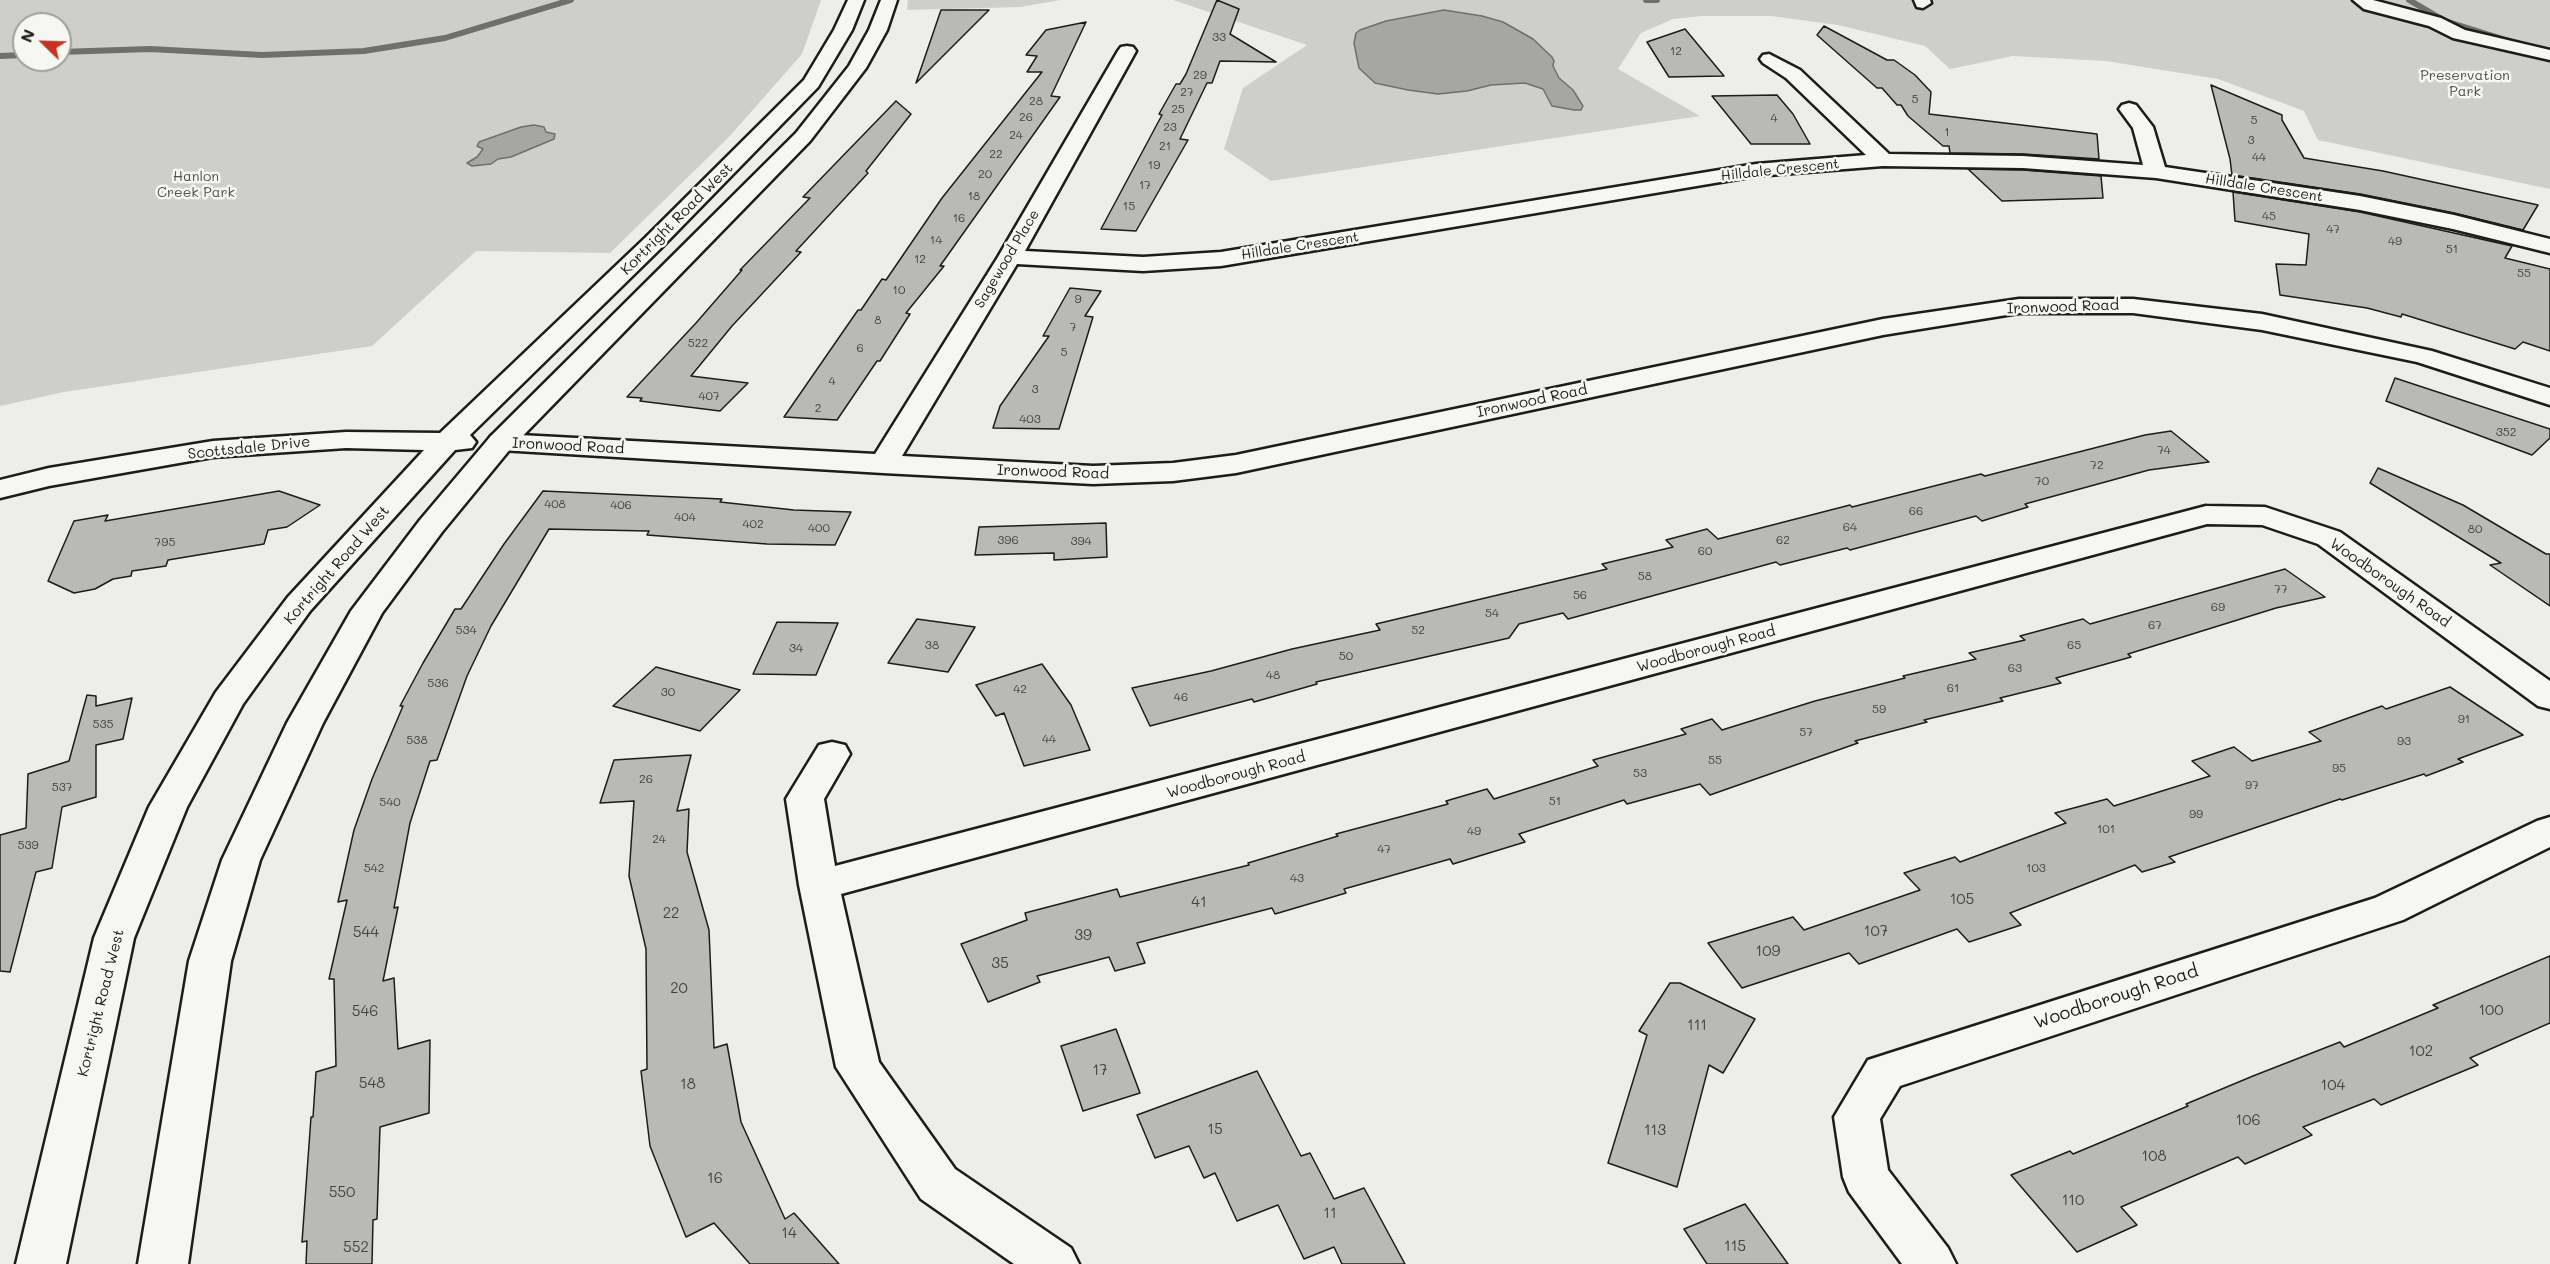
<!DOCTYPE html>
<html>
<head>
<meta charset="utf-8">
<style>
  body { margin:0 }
  #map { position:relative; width:2550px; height:1264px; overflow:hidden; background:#edede9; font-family:Mali,sans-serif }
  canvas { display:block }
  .north { position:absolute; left:12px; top:12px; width:60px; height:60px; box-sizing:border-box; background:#f6f6f2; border:2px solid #9f9f9c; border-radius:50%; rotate:293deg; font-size:16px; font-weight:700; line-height:24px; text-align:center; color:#1c1c1c }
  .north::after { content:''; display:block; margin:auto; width:21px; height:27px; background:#c8321e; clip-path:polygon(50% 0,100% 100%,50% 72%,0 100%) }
</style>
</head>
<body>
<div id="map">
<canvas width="2550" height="1264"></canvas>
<div class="north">N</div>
</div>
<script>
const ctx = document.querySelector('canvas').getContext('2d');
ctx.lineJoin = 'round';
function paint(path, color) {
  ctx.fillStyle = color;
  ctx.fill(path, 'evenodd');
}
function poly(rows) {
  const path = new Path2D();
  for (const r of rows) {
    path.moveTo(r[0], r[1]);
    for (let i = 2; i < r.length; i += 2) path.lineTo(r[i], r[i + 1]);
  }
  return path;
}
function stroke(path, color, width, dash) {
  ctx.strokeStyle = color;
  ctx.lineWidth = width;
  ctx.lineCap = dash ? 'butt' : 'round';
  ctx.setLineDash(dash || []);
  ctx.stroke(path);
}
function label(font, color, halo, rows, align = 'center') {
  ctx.font = font + ' Mali,sans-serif';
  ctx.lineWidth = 5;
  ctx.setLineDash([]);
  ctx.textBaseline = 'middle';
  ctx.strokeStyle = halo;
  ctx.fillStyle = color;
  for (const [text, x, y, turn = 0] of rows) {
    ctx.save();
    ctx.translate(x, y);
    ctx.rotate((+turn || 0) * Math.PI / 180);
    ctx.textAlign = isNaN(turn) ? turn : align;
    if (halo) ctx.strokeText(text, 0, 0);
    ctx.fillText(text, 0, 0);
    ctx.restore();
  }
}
paint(poly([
  [0,0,821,0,802,54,729,137,610,253,476,251,372,346,64,392,0,406],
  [24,24,60,24,60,60,24,60],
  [908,0,1061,0,1020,7,907,10],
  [1173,0,2550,0,2550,189,2318,140,2304,111,2218,79,2106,61,2013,56,1950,69,1925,46,1838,25,1771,16,1702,16,1673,19,1641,33,1618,69,1700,116,1271,181,1224,149,1243,88,1307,45]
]), '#cececb');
const water = poly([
  [1444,10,1482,16,1503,22,1533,39,1552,57,1554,61,1553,66,1559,78,1573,90,1583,106,1581,110,1574,110,1552,106,1543,89,1525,83,1491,85,1467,91,1438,94,1408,90,1375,83,1359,68,1354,43,1356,33,1360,30,1386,21,1444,10],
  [534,125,544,127,546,132,555,134,554,139,511,157,498,159,491,164,472,166,467,163,477,157,483,149,477,146,479,142,521,127,534,125]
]);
paint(water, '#a6a6a3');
stroke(water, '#6f6f6d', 1.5);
stroke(poly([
  [1646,0,1657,0],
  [2409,0,2445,21,2550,54],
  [60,52,150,49,262,55,364,51,445,38,571,0],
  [0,56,24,55]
]), '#6f6f6d', 6);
const building = poly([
  [1217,0,1239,9,1230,34,1276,62,1220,61,1212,83,1207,83,1180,139,1188,140,1136,231,1101,229,1162,115,1159,114,1176,84,1180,84,1186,74,1217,0],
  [941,10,989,10,916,83,941,10],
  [1086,22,1051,96,1060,97,940,266,944,266,906,313,910,314,880,361,877,361,837,420,784,417,858,310,861,310,882,279,886,280,942,198,1042,72,1027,72,1037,56,1026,55,1046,30,1086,22],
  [1824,26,1887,60,1894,60,1915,75,1931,92,1929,114,2097,134,2099,159,2023,154,1950,153,1949,146,1943,146,1908,116,1901,105,1897,105,1882,88,1877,88,1817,35,1824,26],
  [1685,29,1724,76,1669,77,1647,42,1685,29],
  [2211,85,2282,115,2282,120,2304,158,2383,171,2538,205,2523,230,2454,213,2360,194,2232,175,2230,159,2211,85],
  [1777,95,1793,114,1810,144,1751,144,1712,96,1777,95],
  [896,101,911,114,866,171,868,173,796,251,801,252,732,326,691,376,748,383,720,411,640,401,642,398,627,397,696,323,742,270,740,270,810,198,803,197,896,101],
  [1968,169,2023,170,2101,176,2103,198,2002,201,1968,169],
  [2233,192,2360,212,2512,246,2505,258,2550,269,2550,351,2523,342,2515,349,2402,314,2401,317,2367,308,2280,295,2276,264,2306,265,2309,234,2235,221,2233,192],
  [1070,288,1101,291,1085,316,1093,317,1059,429,993,428,1000,406,1049,336,1043,336,1070,288],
  [2395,378,2550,429,2550,438,2532,455,2386,401,2395,378],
  [2171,431,2209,462,2149,470,2025,504,2028,507,1982,521,1976,516,1850,550,1847,548,1780,565,1776,562,1568,619,1563,613,1519,624,1509,638,1316,682,1317,684,1254,702,1252,699,1150,726,1132,688,1211,671,1292,649,1380,630,1376,624,1607,569,1602,564,1673,547,1666,540,1707,529,1718,539,1850,505,1852,507,1981,474,1985,476,2145,435,2171,431],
  [2378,468,2463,505,2546,554,2550,554,2550,606,2490,565,2501,563,2370,483,2378,468],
  [279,491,320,505,287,527,268,530,264,544,168,560,166,566,132,571,131,576,113,579,95,589,74,593,48,581,74,521,108,515,105,521,279,491],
  [543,491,722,499,720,502,794,510,851,512,835,545,767,544,647,535,649,531,549,529,491,626,467,676,437,760,430,761,410,823,394,908,398,907,383,981,394,978,398,1049,430,1040,429,1113,380,1127,377,1219,373,1220,372,1264,306,1264,307,1241,302,1242,311,1117,313,1117,316,1072,336,1066,334,979,329,979,347,900,338,902,354,830,372,779,403,706,400,706,423,663,455,609,461,609,504,544,543,491],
  [1106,523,1107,557,1054,560,1054,553,975,555,979,527,1106,523],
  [2285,569,2325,597,2276,608,2128,654,2131,657,2056,678,2061,683,2000,698,2003,701,1924,720,1927,722,1855,741,1858,743,1710,795,1700,784,1627,804,1624,800,1519,834,1525,842,1453,864,1450,859,1344,889,1346,893,1275,914,1272,908,1137,943,1145,963,1115,971,1109,957,1037,976,1040,982,988,1002,961,944,1027,920,1025,913,1117,889,1120,897,1249,865,1248,863,1338,836,1336,834,1448,804,1446,801,1487,789,1494,799,1598,766,1593,760,1686,734,1681,729,1712,719,1722,730,1815,701,1905,678,1903,676,1976,659,1969,653,2025,640,2020,636,2083,619,2090,624,2285,569],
  [917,619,975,627,948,672,888,663,917,619],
  [777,622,838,623,816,675,753,674,777,622],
  [1042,664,1071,705,1090,750,1024,766,1004,713,996,716,976,685,1042,664],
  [656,667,740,690,700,731,613,706,656,667],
  [2450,687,2523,735,2458,759,2463,762,2426,776,2424,774,2342,800,2340,799,2169,857,2175,862,2142,872,2135,865,2010,913,2021,925,1969,942,1957,929,1859,964,1849,953,1742,988,1708,943,1793,917,1804,930,1920,890,1904,873,1955,857,1960,862,2066,823,2055,813,2107,799,2114,806,2210,776,2192,761,2234,747,2252,761,2321,741,2309,732,2382,706,2386,709,2450,687],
  [87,695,96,696,96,706,132,698,123,739,96,745,96,797,62,807,52,868,36,872,10,972,0,971,0,835,26,828,28,774,69,761,87,695],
  [691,755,677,811,689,809,687,852,709,930,714,1048,727,1044,741,1122,785,1219,794,1213,839,1264,750,1264,714,1223,686,1237,650,1146,641,1071,647,1069,646,949,629,876,634,801,600,803,614,760,691,755],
  [2550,956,2550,1023,2470,1058,2478,1065,2381,1105,2374,1099,2303,1127,2312,1135,2245,1164,2238,1157,2121,1207,2137,1225,2077,1252,2011,1175,2070,1151,2073,1154,2188,1106,2186,1104,2253,1076,2340,1042,2344,1047,2438,1008,2433,1005,2550,956],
  [1670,983,1680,983,1755,1019,1723,1073,1709,1065,1677,1187,1608,1163,1647,1035,1639,1031,1670,983],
  [1116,1029,1140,1093,1083,1111,1061,1046,1116,1029],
  [1257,1071,1301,1156,1310,1153,1334,1199,1364,1188,1405,1264,1342,1264,1334,1247,1304,1259,1278,1205,1237,1221,1215,1173,1204,1178,1189,1146,1155,1158,1137,1115,1257,1071],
  [1745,1204,1788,1264,1707,1264,1684,1229,1745,1204]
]);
paint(building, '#b9b9b6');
stroke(building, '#1c1c1c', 1.5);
const street = poly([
  [1914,0,1930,0,1931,3,1923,8,1917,7,1914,0],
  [2353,0,2373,0,2441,18,2465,30,2550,50,2550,60,2453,38,2429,26,2364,9,2353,0],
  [1127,46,1133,47,1136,51,1025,251,1143,257,1221,252,1756,164,1866,155,1786,78,1763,63,1760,59,1763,55,1769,54,1800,70,1889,154,2023,156,2143,165,2133,128,2119,109,2122,105,2129,103,2136,105,2153,127,2165,167,2360,196,2454,215,2550,239,2550,253,2453,229,2360,210,2156,178,2023,168,1883,166,1756,176,1221,266,1143,271,1017,264,902,456,1093,466,1173,463,1236,455,1883,319,2019,299,2133,299,2262,314,2432,351,2550,388,2550,405,2417,362,2262,330,2133,313,2019,313,1883,335,1236,473,1173,481,1093,484,883,473,501,450,491,448,487,442,491,436,501,434,875,454,998,257,1118,51,1121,47,1127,46],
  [2206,506,2265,507,2340,532,2550,681,2550,709,2538,706,2318,544,2262,525,2207,524,841,894,879,1062,955,1169,1071,1248,1079,1264,1014,1264,921,1199,836,1067,799,885,786,799,819,745,832,742,845,745,850,754,824,799,835,866,2206,506],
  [2550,817,2550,847,2403,920,1900,1086,1880,1119,1888,1170,1948,1248,1956,1264,1902,1264,1849,1192,1843,1177,1834,1117,1868,1060,2375,898,2537,821,2550,817]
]);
const secondary = poly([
  [848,0,864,0,852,30,818,87,661,248,470,435,476,442,472,448,455,450,310,611,243,704,187,807,134,938,66,1264,16,1264,94,938,149,807,216,692,288,597,424,450,346,448,213,457,49,486,0,498,0,480,49,468,213,441,346,432,440,433,645,238,804,80,834,30,848,0],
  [881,0,897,0,887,30,866,68,810,141,511,448,442,532,382,613,323,723,260,860,231,961,188,1264,138,1264,189,961,222,860,287,723,351,611,420,520,491,436,796,133,849,66,869,30,881,0]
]);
stroke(street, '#1c1c1c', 5);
stroke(secondary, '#1c1c1c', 5);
paint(street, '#f6f6f2');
paint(secondary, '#f6f6f2');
label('12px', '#434342', null, [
  ["33",1219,37],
  ["12",1676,51],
  ["29",1200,75],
  ["27",1187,92],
  ["5",1915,99],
  ["28",1036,101],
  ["25",1178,109],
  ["26",1026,117],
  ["4",1774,118],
  ["5",2254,120],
  ["23",1170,127],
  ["1",1947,132],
  ["24",1016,135],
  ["3",2251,140],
  ["21",1165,146],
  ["22",996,154],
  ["44",2259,157],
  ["19",1154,165],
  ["20",985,174],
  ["17",1145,185],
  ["18",974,196],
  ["15",1129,206],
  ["45",2269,216],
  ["16",959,218],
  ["47",2333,229],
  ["14",936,240],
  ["49",2395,241],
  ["51",2452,249],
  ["12",920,259],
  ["55",2524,273],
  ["10",899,290],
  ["9",1078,299],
  ["8",878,320],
  ["7",1073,327],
  ["522",698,343],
  ["6",860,348],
  ["5",1064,352],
  ["4",832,381],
  ["3",1035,389],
  ["407",709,396],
  ["2",818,408],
  ["403",1030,419],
  ["352",2506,432],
  ["74",2164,450],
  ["72",2097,465],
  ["70",2042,481],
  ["408",555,504],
  ["406",621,505],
  ["66",1916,511],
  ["404",685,517],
  ["402",753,524],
  ["64",1850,527],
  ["400",819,528],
  ["80",2475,529],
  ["396",1008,540],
  ["62",1783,540],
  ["394",1081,541],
  ["795",165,542],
  ["60",1705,551],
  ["58",1645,576],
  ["77",2281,589],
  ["56",1580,595],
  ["69",2218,607],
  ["54",1492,613],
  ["67",2155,625],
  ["534",466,630],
  ["52",1418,630],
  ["38",932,645],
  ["65",2074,645],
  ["34",796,648],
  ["50",1346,656],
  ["63",2015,668],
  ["48",1273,675],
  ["536",438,683],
  ["61",1953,688],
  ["42",1020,689],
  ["30",668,692],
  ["46",1181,697],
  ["59",1879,709],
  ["91",2464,719],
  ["535",103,724],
  ["57",1806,732],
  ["44",1049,739],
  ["538",417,740],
  ["93",2404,741],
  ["55",1715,760],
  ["95",2339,768],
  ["53",1640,773],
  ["26",646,779],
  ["97",2252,785],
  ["537",62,787],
  ["51",1555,801],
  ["540",390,802],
  ["99",2196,814],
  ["101",2106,829],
  ["49",1474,831],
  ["24",659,839],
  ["539",28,845],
  ["47",1384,849],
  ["542",374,868],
  ["103",2036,868],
  ["43",1297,878]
]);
label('14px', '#515151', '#f6f6f2', [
  ["Preservation",2465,76],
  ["Park",2465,92],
  ["Hanlon",196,177],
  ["Creek Park",196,193]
]);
label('14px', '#1c1c1c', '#f6f6f2', [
  ["Hilldale Crescent",1780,170,-6],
  ["Hilldale Crescent",2264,188,9],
  ["Hilldale Crescent",1300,246,-9],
  ["Sagewood Place",1007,259,-59]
]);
label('15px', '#1c1c1c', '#f6f6f2', [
  ["Kortright Road West",677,219,-45],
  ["Ironwood Road",2063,307,-2],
  ["Ironwood Road",1532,401,-12],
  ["Ironwood Road",568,446,3],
  ["Scottsdale Drive",249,448,-6],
  ["Ironwood Road",1053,472,2],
  ["Kortright Road West",337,565,-49],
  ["Woodborough Road",2390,583,35],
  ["Woodborough Road",1706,649,-15],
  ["Woodborough Road",1236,775,-15],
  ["Kortright Road West",101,1003,-76]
]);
label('15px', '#434342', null, [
  ["105",1962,899],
  ["41",1199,902],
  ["22",671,913],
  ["107",1876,931],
  ["544",366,932],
  ["39",1083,935],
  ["109",1768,951],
  ["35",1000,963],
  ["20",679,988],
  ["100",2491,1010],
  ["546",365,1011],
  ["111",1697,1025],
  ["102",2421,1051],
  ["17",1100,1070],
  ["548",372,1083],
  ["18",688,1084],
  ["104",2333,1085],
  ["106",2248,1120],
  ["15",1215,1129],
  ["113",1655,1130],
  ["108",2154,1156],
  ["16",715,1178],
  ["550",342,1192],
  ["110",2073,1200],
  ["11",1330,1213],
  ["14",789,1233],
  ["115",1735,1246],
  ["552",356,1247]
]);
label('18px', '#1c1c1c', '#f6f6f2', [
  ["Woodborough Road",2116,997,-18]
]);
</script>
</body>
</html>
